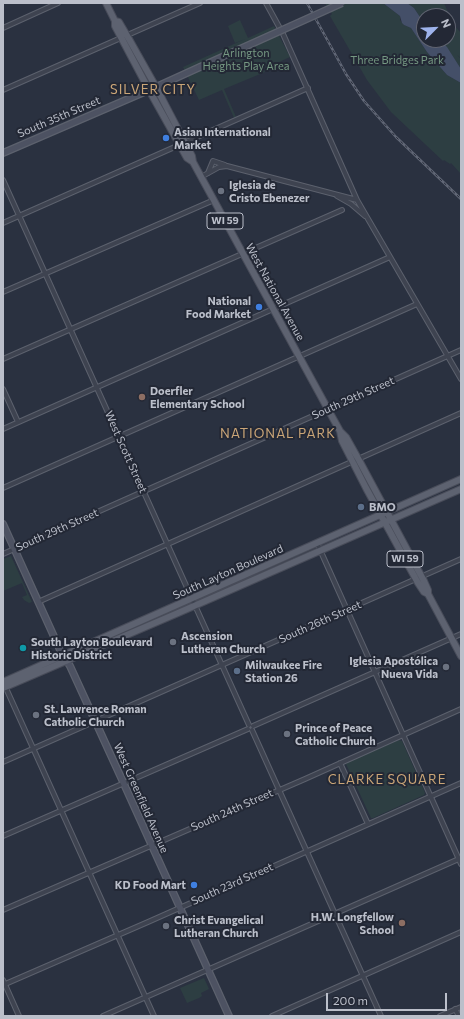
<!DOCTYPE html>
<html>
<head>
<meta charset="utf-8">
<style>
  body { margin:0 }
  #map { position:relative; width:464px; height:1019px; overflow:hidden; background:#2a3140; font-family:Commissioner,sans-serif }
  canvas { display:block }
  .frame { position:absolute; inset:0; border:4px solid #bbbfca; pointer-events:none }
  .north { position:absolute; left:416px; top:8px; width:40px; height:40px; box-sizing:border-box; background:#232835; border:1px solid #606471; border-radius:50%; rotate:66deg; font-size:11px; font-weight:700; line-height:16px; text-align:center; color:#bbbfca }
  .north::after { content:''; display:block; margin:auto; width:14px; height:18px; background:#9eb3ec; clip-path:polygon(50% 0,100% 100%,50% 72%,0 100%) }
  .scale { position:absolute; left:326px; top:993px; width:121px; height:18px; box-sizing:border-box; border:2px solid #bbbfca; border-top:0; padding-left:5px; font-size:12px; line-height:14px; white-space:nowrap; color:#bbbfca; -webkit-text-stroke:3px #232835; paint-order:stroke }
</style>
</head>
<body>
<div id="map">
<canvas width="464" height="1019"></canvas>
<div class="frame"></div>
<div class="north">N</div>
<div class="scale">200 m</div>
</div>
<script>
const ctx = document.querySelector('canvas').getContext('2d');
ctx.lineJoin = 'round';
function paint(path, color) {
  ctx.fillStyle = color;
  ctx.fill(path, 'evenodd');
}
function poly(rows) {
  const path = new Path2D();
  for (const r of rows) {
    path.moveTo(r[0], r[1]);
    for (let i = 2; i < r.length; i += 2) path.lineTo(r[i], r[i + 1]);
  }
  return path;
}
function stroke(path, color, width, dash) {
  ctx.strokeStyle = color;
  ctx.lineWidth = width;
  ctx.lineCap = dash ? 'butt' : 'round';
  ctx.setLineDash(dash || []);
  ctx.stroke(path);
}
function label(font, color, halo, rows, align = 'center') {
  ctx.font = font + ' Commissioner,sans-serif';
  ctx.lineWidth = 4;
  ctx.setLineDash([]);
  ctx.textBaseline = 'middle';
  ctx.strokeStyle = halo;
  ctx.fillStyle = color;
  for (const [text, x, y, turn = 0] of rows) {
    ctx.save();
    ctx.translate(x, y);
    ctx.rotate((+turn || 0) * Math.PI / 180);
    ctx.textAlign = isNaN(turn) ? turn : align;
    if (halo) ctx.strokeText(text, 0, 0);
    ctx.fillText(text, 0, 0);
    ctx.restore();
  }
}
paint(poly([
  [322,3,383,3,400,16,400,20,404,25,411,28,427,52,447,75,461,83,461,174,451,163,450,164,444,160,443,161,391,112,367,80,330,16,332,14,325,3],
  [407,3,444,3,453,24,461,33,461,58,457,55,461,59,461,69,449,51,440,40,448,40,448,16,424,16,424,23,414,8],
  [240,20,248,38,274,26,290,57,264,69,265,72,224,89,236,117,234,118,222,90,199,100,183,67,245,39,235,43,228,26],
  [11,556,32,602,29,603,24,600,22,597,27,595,22,583,3,591,3,559],
  [399,740,402,741,425,793,424,795,373,818,371,818,346,764,348,762],
  [204,978,209,989,201,993,202,996,199,998,187,1003,180,988]
]), '#2d3e42');
paint(poly([
  [383,3,407,3,414,8,424,23,424,40,440,40,447,47,461,69,461,83,447,75,427,52,411,28,404,25,402,23,400,16]
]), '#444f68');
const minor = poly([
  [266,3,283,34,357,200,461,379],
  [3,28,58,3],
  [3,90,200,3],
  [208,173,213,161,225,165],
  [201,177,219,167,227,166,357,200],
  [3,180,249,725],
  [337,196,351,204,365,216],
  [3,223,308,88],
  [3,292,214,200],
  [3,359,342,210],
  [3,389,18,422],
  [3,429,390,257],
  [3,488,417,304],
  [317,543,461,864],
  [3,554,461,350],
  [38,602,461,413],
  [5,686,154,1016],
  [253,726,461,634],
  [252,730,381,1016],
  [3,762,461,559],
  [340,763,368,824],
  [3,836,248,729],
  [3,910,305,779,461,709],
  [3,980,19,1016],
  [3,985,148,922,461,783],
  [455,1009,459,1016],
  [103,1016,461,858],
  [272,1016,461,932],
  [440,1016,461,1007]
]);
const secondary = poly([
  [3,153,156,87,200,67],
  [3,524,61,652,70,666,124,784,229,1016]
]);
const primary = poly([
  [106,3,115,21,119,22,129,39,156,87,192,156,193,162],
  [115,21,115,26,149,90,187,158,193,162,330,413,340,431,346,437,360,462,424,581,428,590,428,594,461,656],
  [340,431,342,441,366,488,418,583,424,592,428,594],
  [3,682,461,479],
  [3,688,178,613,461,489]
]);
stroke(minor, '#5c616d', 6);
stroke(secondary, '#5c616d', 8);
stroke(primary, '#484c59', 8);
stroke(minor, '#3e4350', 4);
stroke(secondary, '#4d5262', 5.5);
stroke(primary, '#5d6270', 6);
const rail = poly([
  [307,3,346,74,364,101,396,137,461,199]
]);
stroke(rail, '#616776', 2.5);
stroke(rail, '#232835', 1, [3]);
const secondaryBridge = poly([
  [200,67,342,3]
]);
stroke(secondaryBridge, '#5c616d', 8, []);
stroke(secondaryBridge, '#4d5262', 5.5);
for (const [x, y, r, color] of [
  [166,138,4,"#3f7fe0"],
  [221,191,4,"#6b7280"],
  [259,307,4,"#3f7fe0"],
  [142,397,4,"#8d6e63"],
  [361,507,4,"#5c6f8a"],
  [173,642,4,"#6b7280"],
  [23,648,4,"#0f9aa8"],
  [446,667,4,"#6b7280"],
  [237,671,4,"#5c6f8a"],
  [36,715,4,"#6b7280"],
  [287,734,4,"#6b7280"],
  [194,885,4,"#3f7fe0"],
  [402,923,4,"#8d6e63"],
  [166,926,4,"#6b7280"]
]) {
  const dot = new Path2D();
  dot.arc(x, y, r, 0, 2 * Math.PI);
  ctx.fillStyle = color;
  ctx.fill(dot);
  stroke(dot, '#232835', 1.5);
}
for (const [x, y, w] of [
  [225,221,36],
  [405,559,36]
]) {
  const box = new Path2D();
  box.roundRect(x - w / 2, y - 8, w, 16, 3);
  ctx.fillStyle = '#232835';
  ctx.fill(box);
  stroke(box, '#bbbfca', 1);
}
label('bold 10px', '#bbbfca', null, [
  ["WI 59",225,221],
  ["WI 59",405,559]
]);
label('11px', '#759882', '#232835', [
  ["Arlington",246,53],
  ["Heights Play Area",246,66],
  ["Three Bridges Park",397,60]
]);
label('11px', '#bbbfca', '#232835', [
  ["South 35th Street",59,117,-23],
  ["West National Avenue",275,292,61],
  ["South 29th Street",353,398,-24],
  ["West Scott Street",126,452,66],
  ["South 29th Street",57,530,-24],
  ["South Layton Boulevard",228,572,-24],
  ["South 26th Street",320,622,-24],
  ["West Greenfield Avenue",141,798,66],
  ["South 24th Street",232,810,-24],
  ["South 23rd Street",232,884,-24]
]);
label('bold 11px', '#bbbfca', '#232835', [
  ["Asian International",174,132],
  ["Market",174,145],
  ["Iglesia de",229,185],
  ["Cristo Ebenezer",229,198],
  ["National",251,301,"right"],
  ["Food Market",251,314,"right"],
  ["Doerfler",150,391],
  ["Elementary School",150,404],
  ["BMO",369,507],
  ["Ascension",181,636],
  ["Lutheran Church",181,649],
  ["South Layton Boulevard",31,642],
  ["Historic District",31,655],
  ["Iglesia Apostólica",438,661,"right"],
  ["Nueva Vida",438,674,"right"],
  ["Milwaukee Fire",245,665],
  ["Station 26",245,678],
  ["St. Lawrence Roman",44,709],
  ["Catholic Church",44,722],
  ["Prince of Peace",295,728],
  ["Catholic Church",295,741],
  ["KD Food Mart",186,885,"right"],
  ["H.W. Longfellow",394,917,"right"],
  ["School",394,930,"right"],
  ["Christ Evangelical",174,920],
  ["Lutheran Church",174,933]
], 'left');
ctx.letterSpacing = '1px';
label('13px', '#caa577', '#232835', [
  ["SILVER CITY",153,90],
  ["NATIONAL PARK",278,434],
  ["CLARKE SQUARE",387,780]
]);
ctx.letterSpacing = '0px';
</script>
</body>
</html>
